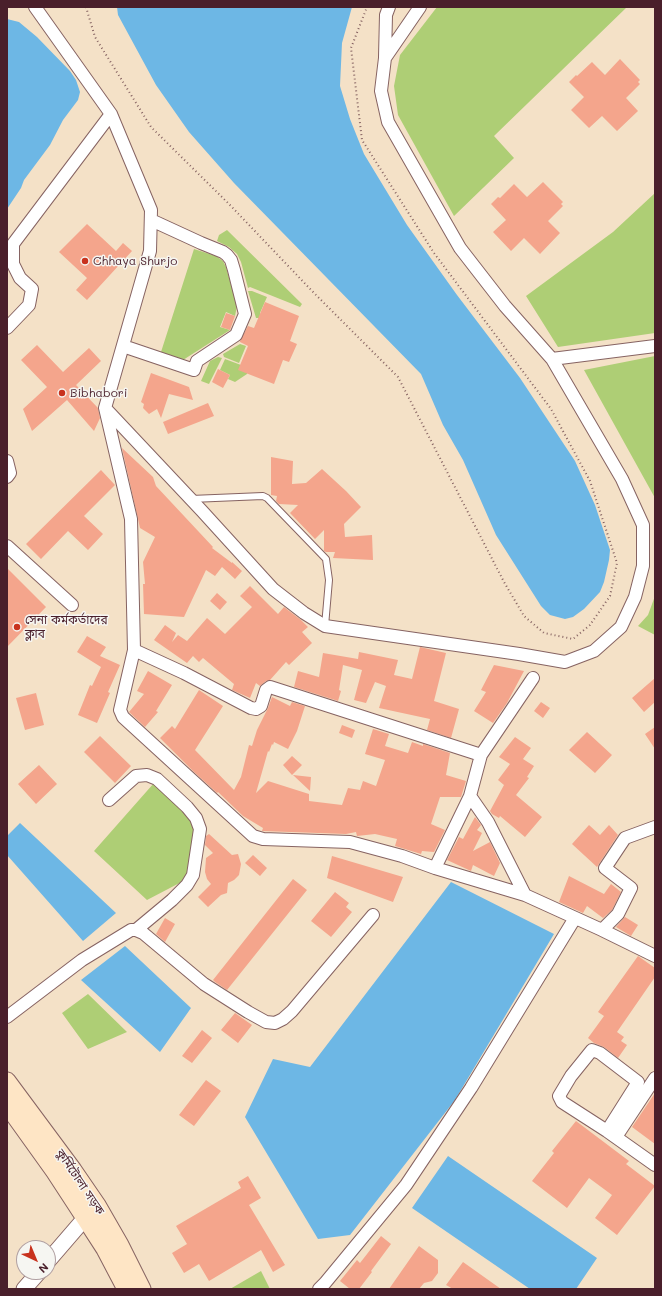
<!DOCTYPE html>
<html>
<head>
<meta charset="utf-8">
<style>
  body { margin:0 }
  #map { position:relative; width:662px; height:1296px; overflow:hidden; background:#f4e1c7; font-family:Mali,sans-serif }
  canvas { display:block }
  .frame { position:absolute; inset:0; border:8px solid #4a1f2b; pointer-events:none }
  .north { position:absolute; left:16px; top:1240px; width:40px; height:40px; box-sizing:border-box; background:#f6f6f2; border:1px solid #b1a0a2; border-radius:50%; rotate:136deg; font-size:11px; font-weight:700; line-height:16px; text-align:center; color:#4a1f2b }
  .north::after { content:''; display:block; margin:auto; width:14px; height:18px; background:#c8321e; clip-path:polygon(50% 0,100% 100%,50% 72%,0 100%) }
</style>
</head>
<body>
<div id="map">
<canvas width="662" height="1296"></canvas>
<div class="frame"></div>
<div class="north">N</div>
</div>
<script>
const ctx = document.querySelector('canvas').getContext('2d');
ctx.lineJoin = 'round';
function paint(path, color) {
  ctx.fillStyle = color;
  ctx.fill(path, 'evenodd');
}
function poly(rows) {
  const path = new Path2D();
  for (const r of rows) {
    path.moveTo(r[0], r[1]);
    for (let i = 2; i < r.length; i += 2) path.lineTo(r[i], r[i + 1]);
  }
  return path;
}
function stroke(path, color, width, dash) {
  ctx.strokeStyle = color;
  ctx.lineWidth = width;
  ctx.lineCap = dash ? 'butt' : 'round';
  ctx.setLineDash(dash || []);
  ctx.stroke(path);
}
function label(font, color, halo, rows, align = 'center') {
  ctx.font = font + ' Mali,"Noto Sans Bengali",sans-serif';
  ctx.lineWidth = 3;
  ctx.setLineDash([]);
  ctx.textBaseline = 'middle';
  ctx.strokeStyle = halo;
  ctx.fillStyle = color;
  for (const [text, x, y, turn = 0] of rows) {
    ctx.save();
    ctx.translate(x, y);
    ctx.rotate((+turn || 0) * Math.PI / 180);
    ctx.textAlign = isNaN(turn) ? turn : align;
    if (halo) ctx.strokeText(text, 0, 0);
    ctx.fillText(text, 0, 0);
    ctx.restore();
  }
}
paint(poly([
  [437,7,627,7,494,136,514,158,454,216,398,115,394,86,400,55],
  [655,193,655,333,558,347,526,296,613,232],
  [227,230,302,304,300,307,250,287,248,288,241,262,237,254,229,247,217,241,219,235],
  [194,249,216,256,223,261,226,267,237,306,235,316,226,312,220,327,230,330,183,360,161,352],
  [248,291,252,291,267,297,260,313,260,318,256,318],
  [240,344,246,346,239,363,224,357,223,354],
  [655,356,655,498,584,370],
  [218,357,222,358,209,384,201,381,210,361],
  [225,359,249,368,247,374,235,382,228,379,230,375,220,370],
  [655,596,655,635,638,626,648,615],
  [154,783,196,818,191,877,147,900,94,851],
  [88,994,127,1032,88,1049,62,1013],
  [261,1271,270,1289,230,1289]
]), '#aece75');
paint(poly([
  [117,7,352,7,342,43,340,86,350,119,364,154,407,225,457,295,520,378,575,461,595,505,610,550,609,560,604,582,600,592,584,609,573,617,565,619,550,615,541,606,496,535,463,460,443,425,421,374,234,183,189,132,156,85,118,15],
  [7,19,19,22,37,37,70,71,76,80,80,92,78,100,63,120,50,145,24,180,21,188,7,209],
  [20,823,116,913,83,941,7,855,7,836],
  [451,882,554,934,455,1100,350,1235,318,1239,245,1117,273,1059,310,1067],
  [125,946,191,1008,160,1052,81,980],
  [448,1156,597,1258,576,1289,530,1289,412,1208]
]), '#6db7e5');
paint(poly([
  [620,59,640,80,638,82,640,84,626,98,638,111,617,131,602,116,589,128,571,110,584,97,569,82,576,75,577,76,592,62,605,75],
  [543,182,563,202,561,204,563,206,548,221,560,233,540,254,524,238,511,251,493,232,506,220,491,204,498,197,500,198,514,184,527,197],
  [87,224,116,251,123,243,132,251,87,300,76,290,87,278,59,252],
  [265,302,299,316,290,341,297,344,289,362,283,360,274,384,238,370,248,346,240,342,240,341,248,326,254,328],
  [226,313,235,316,230,330,221,327],
  [37,345,63,372,89,348,101,361,76,385,98,408,100,418,94,431,67,400,32,431,23,409,47,387,21,360],
  [218,369,230,375,223,388,212,382],
  [151,373,189,387,193,400,169,394,161,418,157,409,149,414,143,408,144,404,141,402],
  [208,403,214,416,168,434,163,422],
  [122,448,153,477,156,486,213,547,212,548,232,563,232,562,242,571,235,579,222,567,215,576,206,570,184,617,144,614,143,584,145,584,143,562,155,537,140,528],
  [271,457,293,461,292,484,306,483,322,469,346,491,361,507,344,524,345,537,372,535,373,560,333,558,335,552,326,552,324,551,324,530,315,539,290,513,298,505,279,504,276,501,277,496,271,495],
  [101,470,115,485,84,516,103,534,88,550,68,531,41,559,26,544],
  [7,568,46,607,7,647],
  [250,586,278,614,284,607,301,620,308,627,302,632,312,643,289,665,286,662,270,680,266,681,260,686,256,683,250,698,232,690,234,684,203,658,199,662,193,656,187,663,154,640,165,625,176,633,172,642,178,635,187,641,207,618,225,634,252,607,240,596],
  [217,593,227,602,220,610,210,601],
  [87,636,106,647,100,656,120,665,108,692,110,693,97,723,78,715,90,685,92,686,101,667,77,652],
  [420,647,446,653,434,701,459,709,451,738,427,730,430,719,379,708,386,686,375,682,366,703,354,700,362,670,343,665,339,690,341,691,338,701,294,687,298,671,319,677,323,653,358,659,359,652,398,660,394,675,412,679],
  [494,665,524,671,507,703,493,723,474,711,486,692,481,690],
  [148,671,172,685,156,711,158,712,145,727,129,712,144,694,137,691],
  [655,678,655,702,644,712,632,698],
  [199,690,223,706,195,750,234,790,241,777,249,745,252,746,257,730,268,708,272,697,290,706,292,702,305,706,297,731,288,749,274,742,273,745,272,744,269,752,268,751,256,793,268,781,309,794,309,801,342,805,348,788,360,790,363,781,376,786,385,760,365,754,373,729,389,734,385,746,408,753,412,742,423,746,423,744,450,753,446,775,466,781,461,797,440,797,431,824,445,830,434,852,422,851,421,854,395,846,397,839,375,834,357,836,356,832,346,834,262,831,263,828,243,816,218,792,217,793,194,772,160,738,172,726,175,729],
  [36,693,44,725,25,730,16,698],
  [541,702,550,708,543,718,534,711],
  [342,725,355,730,352,738,339,733],
  [655,727,655,749,645,734],
  [587,732,612,755,595,773,569,750],
  [100,736,131,766,115,783,84,752],
  [515,737,531,748,523,759,534,766,527,777,529,778,516,795,542,817,525,837,500,816,499,818,492,814,490,811,504,785,498,780,510,764,499,757],
  [292,756,302,765,292,775,283,765],
  [39,765,57,784,36,804,18,784],
  [293,775,311,777,310,791],
  [475,817,481,825,477,830,482,833,473,851,490,842,500,863,494,876,473,865,471,871,447,860,459,837,463,839],
  [589,825,600,835,609,825,618,835,597,867,572,844],
  [209,834,232,855,238,854,241,864,239,875,234,880,228,883,227,893,221,895,208,907,198,897,211,884,207,879,205,872,206,858,213,853,205,845,206,836],
  [253,855,267,868,260,876,245,863],
  [332,856,403,877,393,902,327,878],
  [569,876,604,894,611,884,621,892,612,910,603,918,587,906,583,913,559,902],
  [293,879,307,890,227,990,215,982,213,980],
  [335,892,349,903,346,907,352,912,331,937,311,921],
  [625,917,638,925,631,936,616,927],
  [165,918,175,924,165,942,156,934],
  [638,956,655,968,655,977,617,1032,624,1037,621,1041,627,1045,618,1058,604,1047,594,1043,588,1038,604,1016,598,1012],
  [235,1013,252,1025,238,1043,221,1030],
  [202,1030,212,1038,192,1063,182,1056],
  [206,1080,221,1091,194,1126,179,1115],
  [655,1093,655,1144,632,1127],
  [576,1121,629,1161,626,1164,655,1186,617,1235,595,1218,612,1195,589,1178,567,1208,532,1181,554,1153,552,1151],
  [248,1176,261,1198,249,1205,285,1265,273,1272,261,1250,209,1281,199,1264,184,1273,172,1253,187,1244,176,1226,241,1188,238,1182],
  [381,1236,391,1244,371,1271,372,1272,359,1289,350,1289,340,1281,357,1260,360,1263],
  [419,1246,438,1260,438,1273,432,1281,424,1283,419,1289,389,1289],
  [463,1262,501,1289,453,1289,446,1285]
]), '#f4a58c');
const service = poly([
  [191,499,263,496,267,498,326,559,329,580,325,626]
]);
const minor = poly([
  [35,7,111,114,151,210,150,251,105,408,131,519,134,650,120,710,123,717,253,836,263,839,350,842,402,856,435,868,525,895,602,930,655,956],
  [385,57,386,15,389,7],
  [7,328,29,305,32,289,20,278,13,264,13,244,111,114],
  [123,346,194,370,197,361,236,335,245,314,234,270,231,260,227,255,223,252,201,243,151,220],
  [552,359,655,346],
  [106,409,202,511,273,589,304,613,325,626,519,654,565,662,594,651,621,627,635,597,643,566,643,525,622,479,552,359,505,306,460,248,388,122,381,91,385,58,420,7],
  [7,461,10,473,7,477],
  [7,546,72,605],
  [134,650,184,673,251,708,256,709,261,706,266,690,270,687,481,755],
  [470,796,488,822,525,895],
  [109,800,136,776,147,775,157,779,187,807,196,818,200,829,193,875,187,885,172,900,136,930],
  [435,868,470,796,481,755,533,678],
  [602,930,618,914,631,888,605,868,625,838,655,827],
  [7,1017,82,960,131,930,136,930,143,933,204,984,248,1012,266,1022,275,1023,283,1019,292,1011,373,915],
  [607,1131,638,1082,600,1053,592,1050,571,1076,559,1096,562,1102,607,1131,655,1165],
  [616,1137,655,1078],
  [319,1289,325,1283,406,1185,471,1088,575,918]
]);
const tertiary = poly([
  [48,1261,92,1210],
  [24,1289,39,1272]
]);
const secondary = poly([
  [7,1081,73,1170,97,1205,120,1245,142,1289],
  [7,1105,55,1172,85,1218,105,1249,126,1289]
]);
stroke(service, '#866362', 8);
stroke(minor, '#866362', 14);
stroke(tertiary, '#866362', 17);
stroke(secondary, '#866362', 19);
stroke(poly([
  [86,7,95,37,151,127,229,204,314,293,398,377,504,582,524,616,544,633,573,639,590,625,610,596,617,563,590,481,551,409,434,253,362,140,351,48,367,7]
]), '#866362', 2, [1, 3]);
stroke(service, '#fff', 6);
stroke(minor, '#fff', 12);
stroke(tertiary, '#fff', 15);
stroke(secondary, '#fee5c5', 17);
for (const [x, y, r, color] of [
  [85,261,4,"#c8321e"],
  [62,393,4,"#c8321e"],
  [17,627,4,"#c8321e"]
]) {
  const dot = new Path2D();
  dot.arc(x, y, r, 0, 2 * Math.PI);
  ctx.fillStyle = color;
  ctx.fill(dot);
  stroke(dot, '#f6f6f2', 1.5);
}
label('12px', '#4a1f2b', '#f6f6f2', [
  ["Chhaya Shurjo",93,261],
  ["Bibhabori",70,393],
  ["সেনা কর্মকর্তাদের",25,620],
  ["ক্লাব",25,634]
], 'left');
label('12px', '#4a1f2b', '#f6f6f2', [
  ["কুর্মিটোলা সড়ক",80,1182,56]
]);
</script>
</body>
</html>
